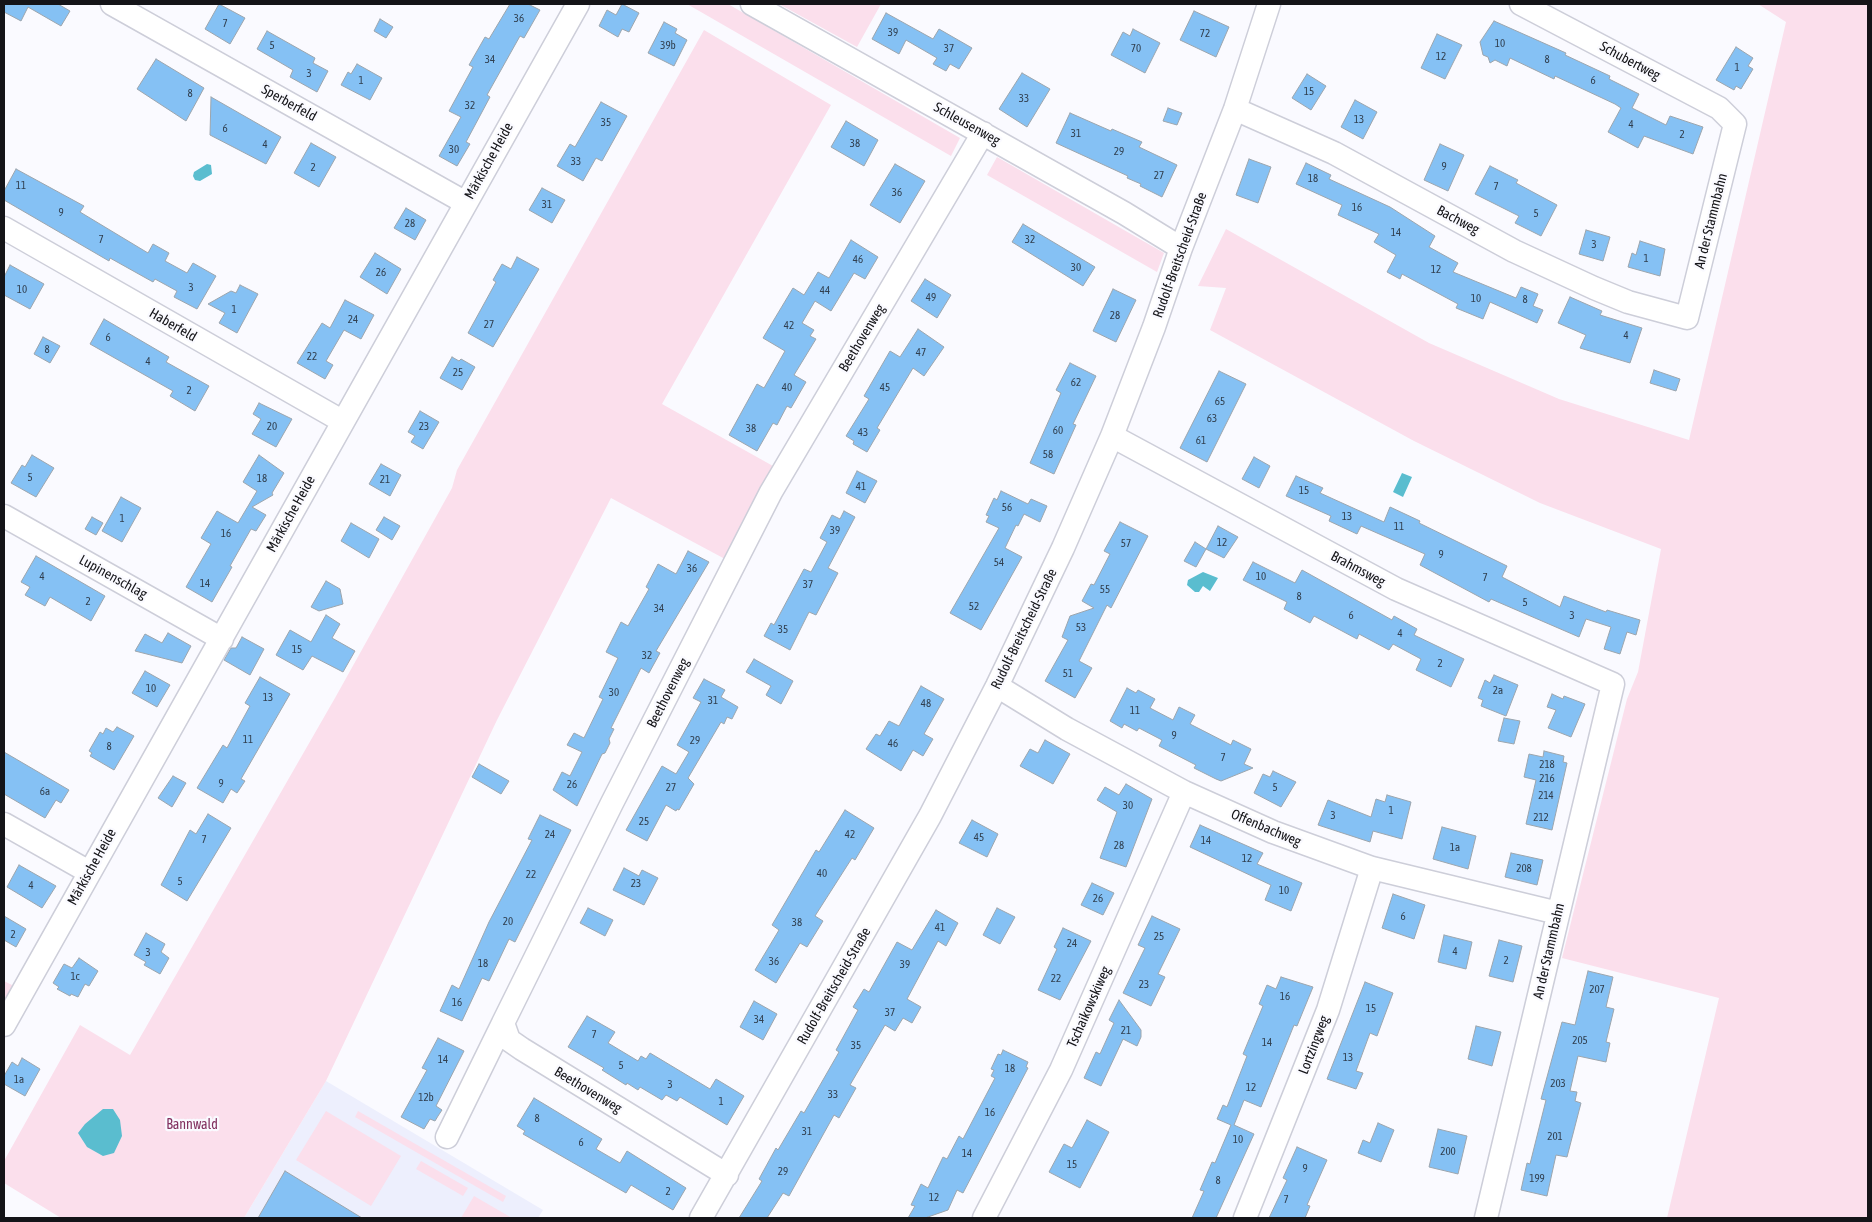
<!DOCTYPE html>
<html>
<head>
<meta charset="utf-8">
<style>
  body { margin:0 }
  #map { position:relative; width:1872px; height:1222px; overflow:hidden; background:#fafaff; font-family:"Asap Condensed",sans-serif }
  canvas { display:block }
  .frame { position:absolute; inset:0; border:5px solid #141418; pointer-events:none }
</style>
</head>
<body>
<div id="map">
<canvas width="1872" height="1222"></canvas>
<div class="frame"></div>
</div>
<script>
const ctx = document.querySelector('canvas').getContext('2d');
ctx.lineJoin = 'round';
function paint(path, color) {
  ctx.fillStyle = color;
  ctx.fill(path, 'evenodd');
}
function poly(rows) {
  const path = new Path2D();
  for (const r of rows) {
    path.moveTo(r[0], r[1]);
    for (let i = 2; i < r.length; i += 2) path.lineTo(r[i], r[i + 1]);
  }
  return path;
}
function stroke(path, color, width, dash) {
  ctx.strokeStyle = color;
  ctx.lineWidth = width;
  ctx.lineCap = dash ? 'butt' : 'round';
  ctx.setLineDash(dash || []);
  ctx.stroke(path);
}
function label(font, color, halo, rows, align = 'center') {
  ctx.font = font + ' "Asap Condensed",sans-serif';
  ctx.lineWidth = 4.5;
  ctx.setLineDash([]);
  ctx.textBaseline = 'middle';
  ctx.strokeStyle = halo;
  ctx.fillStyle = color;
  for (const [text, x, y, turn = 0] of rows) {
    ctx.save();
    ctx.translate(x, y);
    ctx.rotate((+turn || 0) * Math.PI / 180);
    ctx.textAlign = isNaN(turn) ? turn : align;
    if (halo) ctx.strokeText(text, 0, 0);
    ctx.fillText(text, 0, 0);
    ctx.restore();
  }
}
paint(poly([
  [326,1081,543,1210,538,1218,244,1218]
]), '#edeffd');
paint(poly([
  [687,4,728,4,960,138,951,156],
  [779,4,881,4,857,47],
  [1758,4,1868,4,1868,1218,1667,1218,1719,998,1562,958,1627,699,1638,672,1661,549,1540,503,1414,441,1210,330,1226,288,1198,286,1226,229,1429,343,1559,399,1689,440,1786,22],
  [704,30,831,105,662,404,773,466,725,559,611,498,497,720,326,1081,244,1218,61,1218,4,1183,4,1161,80,1025,130,1055,335,698,452,488,457,470],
  [997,157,1164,253,1157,272,987,175],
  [4,981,14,986,4,1004],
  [326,1111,401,1156,371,1206,296,1160],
  [358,1111,506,1196,503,1202,355,1117],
  [421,1161,468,1188,463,1196,416,1169],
  [474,1196,512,1218,461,1218]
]), '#fbdfec');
paint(poly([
  [207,164,211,165,212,174,200,181,195,180,193,176,194,172],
  [1402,473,1412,477,1403,497,1393,492],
  [1203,572,1218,578,1210,591,1203,586,1199,592,1195,592,1187,585,1188,580],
  [103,1109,113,1109,120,1120,122,1136,114,1153,103,1156,87,1147,78,1133,85,1124]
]), '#5abdcf');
const building = poly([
  [4,4,58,4,70,11,61,26,28,7,21,21,4,12,4,4],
  [219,4,245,18,230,44,205,29,219,4],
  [510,4,528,4,540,10,524,38,520,36,487,95,490,97,466,142,470,144,457,166,439,156,461,117,449,111,473,67,469,65,485,37,489,39,510,4],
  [622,4,639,13,629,32,622,29,618,37,599,26,607,10,616,15,622,4],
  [1194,11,1229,27,1216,57,1180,40,1194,11],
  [886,13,933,39,939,29,972,48,959,69,950,64,946,71,933,64,937,58,906,40,899,54,872,39,886,13],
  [380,19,393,27,386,38,374,31,380,19],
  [1494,21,1566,53,1565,55,1610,76,1609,79,1639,94,1632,108,1666,125,1670,116,1703,127,1693,154,1644,136,1638,148,1608,132,1621,108,1615,104,1555,76,1554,79,1510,58,1507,66,1495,60,1490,63,1488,57,1483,55,1480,42,1494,21],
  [664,22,677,29,675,33,687,40,674,66,648,53,664,22],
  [1133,29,1160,43,1145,73,1111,55,1123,32,1130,36,1133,29],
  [267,31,315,58,313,63,328,71,317,92,290,77,293,70,257,49,267,31],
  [1437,34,1462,45,1445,79,1421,68,1437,34],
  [1736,47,1753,58,1748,66,1753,69,1741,89,1736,86,1734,90,1716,80,1736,47],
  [156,59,204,88,186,121,137,89,156,59],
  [357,64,382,78,370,100,341,85,348,72,351,74,357,64],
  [1022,73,1050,89,1027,127,999,109,1022,73],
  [1307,74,1326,86,1311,110,1292,98,1307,74],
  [211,97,281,137,266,164,210,135,211,97],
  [1355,100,1377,112,1363,139,1341,127,1355,100],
  [601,102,627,116,602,161,596,158,583,181,557,166,570,144,575,147,601,102],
  [1168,108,1182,113,1177,125,1163,121,1168,108],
  [1070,113,1111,131,1112,129,1142,142,1139,147,1177,165,1162,197,1140,186,1141,184,1127,178,1128,176,1056,143,1070,113],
  [846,121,878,140,864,166,831,147,846,121],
  [311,143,336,157,319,187,294,173,311,143],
  [1440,144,1464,155,1448,191,1424,180,1440,144],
  [1249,159,1271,167,1258,203,1236,195,1249,159],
  [1306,163,1331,175,1329,179,1390,207,1435,236,1429,247,1458,263,1453,272,1516,298,1521,287,1538,294,1533,306,1543,310,1537,323,1490,302,1483,319,1456,308,1458,304,1402,274,1400,279,1387,272,1396,255,1374,242,1379,234,1338,215,1342,205,1296,184,1306,163],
  [895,164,925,181,900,223,870,205,895,164],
  [1490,166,1518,180,1516,183,1557,205,1541,236,1515,223,1519,216,1475,194,1490,166],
  [16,169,84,206,80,212,148,253,153,244,169,253,165,261,187,273,193,263,216,276,197,309,174,297,177,291,155,279,153,282,110,258,109,261,4,200,4,191,16,169],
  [542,188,565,200,552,223,529,210,542,188],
  [406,208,426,220,415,240,394,228,406,208],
  [1023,224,1095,267,1083,286,1012,242,1023,224],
  [1586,230,1610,237,1603,261,1579,254,1586,230],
  [851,240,878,257,865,279,854,273,831,311,815,301,802,323,814,330,810,336,816,339,794,375,806,382,791,408,787,406,777,425,773,423,757,451,729,435,757,384,764,388,785,351,763,338,793,288,804,295,818,272,829,278,851,240],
  [1640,241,1665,249,1660,276,1628,267,1632,253,1636,255,1640,241],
  [375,253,401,269,387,294,360,277,375,253],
  [517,257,539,269,493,347,468,333,496,282,493,280,502,264,511,269,517,257],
  [10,265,44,284,30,309,4,295,4,277,10,265],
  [925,279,951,295,937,318,911,301,925,279],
  [240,285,258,294,237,333,219,323,225,313,208,304,231,291,236,293,240,285],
  [1113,289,1136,300,1116,342,1093,331,1113,289],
  [1570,297,1602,311,1600,315,1642,328,1630,363,1580,348,1586,335,1558,323,1570,297],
  [345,300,374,315,361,339,344,330,326,361,333,365,325,379,297,363,322,323,330,328,345,300],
  [104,319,169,357,166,362,209,386,195,411,170,396,173,391,90,344,104,319],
  [918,329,944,347,924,376,913,368,877,428,880,430,867,452,853,444,854,441,846,436,869,399,864,396,890,351,900,357,918,329],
  [43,337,60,346,50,363,34,354,43,337],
  [452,357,459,361,461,359,475,367,462,390,440,378,452,357],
  [1070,363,1096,376,1073,424,1076,425,1054,474,1030,463,1061,393,1056,390,1070,363],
  [1654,370,1680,379,1676,391,1650,383,1654,370],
  [1219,371,1246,384,1207,462,1180,448,1219,371],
  [259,403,292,419,276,447,252,434,261,419,253,414,259,403],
  [420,411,439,422,423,449,411,442,415,436,408,432,420,411],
  [32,455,54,468,36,497,11,483,22,465,25,467,32,455],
  [259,455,284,473,272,493,273,495,252,507,266,515,256,531,251,529,230,566,232,567,212,602,186,587,211,544,201,538,217,511,238,523,257,491,243,482,259,455],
  [1254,457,1270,466,1259,488,1242,479,1254,457],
  [381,464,401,475,390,496,369,484,381,464],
  [857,471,877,481,865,503,846,493,857,471],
  [1296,476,1323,488,1320,493,1384,522,1390,507,1420,521,1419,523,1507,566,1502,577,1560,607,1564,596,1606,612,1607,610,1640,620,1636,635,1627,632,1620,654,1604,649,1611,627,1586,619,1579,637,1491,599,1489,602,1420,565,1425,554,1361,526,1357,534,1329,521,1331,516,1286,496,1296,476],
  [1001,491,1028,504,1031,499,1047,506,1040,522,1024,514,1018,526,1016,525,1005,548,1022,557,981,630,950,613,999,528,986,522,989,516,986,515,994,498,997,500,1001,491],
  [121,497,141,508,122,542,102,531,121,497],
  [844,511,855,517,828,568,838,573,816,615,809,612,790,650,764,636,771,623,774,625,804,569,811,572,827,542,820,538,832,515,840,519,844,511],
  [92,517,103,523,96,535,85,529,92,517],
  [384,517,400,526,392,540,376,530,384,517],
  [1120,522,1148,536,1111,608,1107,605,1079,661,1092,668,1075,698,1045,681,1068,640,1062,637,1070,616,1094,608,1082,601,1091,584,1094,585,1110,554,1104,551,1120,522],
  [351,523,379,539,369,558,341,541,351,523],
  [1218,526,1238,537,1224,558,1206,549,1218,526],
  [1195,542,1206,549,1196,567,1184,561,1195,542],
  [688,551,709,562,656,651,660,653,649,673,641,668,611,728,614,729,609,739,610,743,605,753,602,754,577,806,553,790,562,772,570,776,582,752,567,745,574,733,584,738,603,699,599,697,618,658,606,652,621,622,628,626,649,589,646,587,658,564,676,574,688,551],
  [36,556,105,596,91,621,50,597,45,606,25,595,30,587,21,582,36,556],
  [1253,562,1295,583,1302,570,1392,620,1394,616,1417,629,1414,635,1464,659,1451,687,1416,670,1421,659,1393,644,1389,650,1359,634,1357,639,1314,616,1310,623,1284,609,1287,602,1243,580,1253,562],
  [326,581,340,589,343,604,319,611,311,607,326,581],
  [326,615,340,624,332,638,355,651,343,672,312,656,303,670,276,655,290,630,311,642,326,615],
  [168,633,191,646,182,663,135,651,145,634,162,643,168,633],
  [242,637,264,649,250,675,224,660,231,648,236,648,242,637],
  [754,659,793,681,781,704,766,695,771,686,746,672,754,659],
  [145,671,170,685,157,707,132,693,145,671],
  [1494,675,1518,685,1506,716,1481,706,1483,700,1478,698,1485,680,1490,683,1494,675],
  [260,677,290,694,241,779,245,781,237,793,231,789,223,803,197,788,223,745,227,748,250,706,245,703,260,677],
  [704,679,725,690,721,697,738,707,732,719,727,717,724,724,721,722,688,778,694,784,679,810,677,809,676,811,666,805,647,841,626,830,662,766,676,774,689,752,677,745,701,702,693,698,704,679],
  [921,686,944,699,924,734,933,739,923,756,913,750,901,771,866,749,876,734,880,736,889,721,899,726,921,686],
  [1127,688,1136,693,1138,690,1155,699,1150,708,1173,720,1179,707,1195,715,1190,724,1231,745,1233,740,1251,749,1244,764,1253,768,1221,781,1216,779,1194,768,1196,765,1159,746,1162,740,1139,728,1137,731,1124,724,1122,728,1110,721,1127,688],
  [1552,694,1563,699,1564,696,1585,704,1571,737,1548,728,1556,710,1547,707,1552,694],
  [1504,718,1520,721,1514,744,1498,741,1504,718],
  [117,727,134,736,114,770,90,756,92,753,89,751,100,732,103,734,106,728,113,732,117,727],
  [1045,740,1070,754,1053,784,1020,766,1030,749,1038,753,1045,740],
  [1544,751,1564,756,1563,762,1567,763,1552,830,1526,824,1536,780,1524,777,1529,754,1543,757,1544,751],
  [4,752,69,790,61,803,56,800,45,818,4,794,4,752],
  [479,764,509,781,501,794,472,777,479,764],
  [1273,771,1296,782,1281,807,1254,793,1263,774,1270,777,1273,771],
  [173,776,186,783,172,807,158,798,173,776],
  [1126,784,1152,799,1126,867,1100,858,1117,812,1097,800,1105,787,1119,795,1126,784],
  [1387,795,1411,802,1402,839,1373,831,1370,842,1318,825,1328,800,1371,817,1376,799,1385,802,1387,795],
  [845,810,874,828,855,860,852,858,815,916,823,921,807,947,800,943,776,983,755,970,779,930,772,925,816,850,819,852,845,810],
  [208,814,231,828,187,901,161,885,190,830,196,834,208,814],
  [540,815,571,830,515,942,509,939,489,981,482,978,462,1021,440,1011,452,985,459,989,489,922,532,840,528,839,540,815],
  [972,820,998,834,987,857,959,843,972,820],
  [1200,825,1263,853,1257,864,1302,883,1291,911,1265,900,1271,885,1190,847,1200,825],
  [1442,827,1476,836,1468,869,1433,859,1442,827],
  [1511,853,1543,860,1537,885,1505,877,1511,853],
  [19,865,56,886,42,908,7,887,19,865],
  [624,868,639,876,642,870,658,878,644,905,613,890,624,868],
  [1092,883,1114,893,1103,915,1081,905,1092,883],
  [1393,894,1425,905,1414,939,1382,928,1393,894],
  [588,908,613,920,605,936,580,923,588,908],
  [997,908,1015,917,1000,944,983,935,997,908],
  [936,910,958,923,946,946,938,941,907,999,921,1007,912,1023,903,1018,895,1031,885,1025,850,1085,856,1088,839,1118,834,1115,789,1196,783,1193,767,1218,739,1218,762,1181,759,1179,776,1148,778,1150,801,1111,804,1113,839,1052,836,1050,858,1010,853,1007,864,989,869,992,897,942,912,950,936,910],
  [4,916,26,929,16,947,4,940,4,916],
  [1152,916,1180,929,1158,974,1165,977,1151,1006,1123,993,1145,948,1138,945,1152,916],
  [1063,928,1091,941,1060,1000,1038,990,1057,949,1054,947,1063,928],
  [146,933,165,944,161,952,169,958,160,974,144,965,146,962,134,955,146,933],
  [1444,935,1472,942,1466,969,1438,962,1444,935],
  [1499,940,1522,946,1513,982,1489,976,1499,940],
  [79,958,98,971,89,986,85,984,78,997,71,994,70,996,57,989,59,987,53,983,64,964,72,968,79,958],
  [1588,971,1613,977,1606,1007,1614,1009,1606,1042,1610,1043,1606,1062,1578,1056,1570,1091,1577,1092,1575,1101,1581,1103,1567,1157,1556,1155,1547,1196,1521,1190,1527,1163,1530,1164,1546,1100,1541,1099,1562,1022,1575,1025,1588,971],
  [1281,977,1313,987,1297,1026,1294,1025,1261,1107,1244,1100,1234,1125,1254,1134,1216,1218,1192,1218,1204,1191,1200,1190,1212,1162,1215,1163,1231,1125,1217,1119,1223,1105,1227,1107,1247,1056,1243,1054,1263,1006,1259,1004,1267,985,1276,989,1281,977],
  [1365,982,1393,993,1377,1036,1370,1033,1356,1071,1363,1073,1356,1089,1327,1079,1365,982],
  [1119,1000,1141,1030,1141,1037,1137,1046,1123,1039,1101,1086,1084,1078,1096,1052,1100,1054,1114,1023,1109,1020,1119,1000],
  [754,1001,777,1014,763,1040,740,1027,754,1001],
  [587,1016,615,1032,608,1043,638,1061,641,1056,646,1059,650,1053,710,1089,716,1079,744,1096,727,1125,680,1097,677,1101,666,1095,662,1100,640,1087,638,1090,627,1083,626,1085,602,1070,604,1068,568,1047,587,1016],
  [1476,1026,1501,1032,1492,1066,1468,1059,1476,1026],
  [438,1038,464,1051,436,1106,442,1110,438,1116,435,1121,430,1119,424,1129,401,1117,427,1070,422,1068,438,1038],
  [1003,1050,1028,1062,1026,1067,1028,1068,963,1193,957,1190,948,1210,925,1218,908,1218,915,1206,911,1205,921,1184,928,1188,943,1157,947,1159,959,1136,963,1139,995,1078,991,1076,994,1070,991,1069,998,1054,1001,1055,1003,1050],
  [22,1058,40,1069,25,1096,4,1084,4,1076,12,1062,18,1066,22,1058],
  [534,1098,602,1139,596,1149,620,1163,627,1151,686,1188,673,1210,631,1185,626,1193,523,1134,525,1131,517,1126,534,1098],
  [1087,1120,1109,1132,1080,1188,1049,1172,1064,1144,1072,1148,1087,1120],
  [1378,1123,1394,1130,1381,1162,1358,1153,1363,1140,1370,1143,1378,1123],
  [1438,1129,1467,1136,1458,1174,1429,1167,1438,1129],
  [1297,1147,1327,1160,1307,1205,1310,1206,1305,1218,1269,1218,1287,1180,1283,1178,1297,1147],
  [285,1171,362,1218,258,1218,285,1171]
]);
paint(building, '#85c1f4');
stroke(building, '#9ca5ad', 1);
const minor = poly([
  [112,4,466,203],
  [752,4,1124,213,1181,248],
  [1235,109,1334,153,1514,251,1594,288,1628,302,1687,318,1735,124,1719,108,1521,4],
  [4,228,342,421],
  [1112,436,1396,589,1613,684,1486,1218],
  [4,516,222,639],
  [997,686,1067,729,1184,792,1273,832,1372,868,1558,913],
  [4,824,89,872],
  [4,1025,578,4],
  [447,1137,503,1023],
  [727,1175,522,1049,509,1040,503,1023,612,803,771,492,983,133],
  [701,1218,930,816,997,686,1063,548,1112,436,1154,327,1181,248,1235,109,1269,4],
  [984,1218,1061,1070,1184,792],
  [1245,1218,1328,1010,1372,868]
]);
stroke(minor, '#cdced9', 25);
stroke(minor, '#fff', 22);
label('11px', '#303f4f', null, [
  ["36",519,19],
  ["7",225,24],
  ["39",893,33],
  ["72",1205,34],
  ["10",1500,44],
  ["5",272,46],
  ["39b",668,46],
  ["37",949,49],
  ["70",1136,49],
  ["12",1441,57],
  ["34",490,60],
  ["8",1547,60],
  ["1",1737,68],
  ["3",309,74],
  ["1",361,81],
  ["6",1593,81],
  ["15",1309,92],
  ["8",190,94],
  ["33",1024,99],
  ["32",470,106],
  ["13",1359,120],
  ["35",606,123],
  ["4",1631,125],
  ["6",225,129],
  ["31",1076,134],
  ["2",1682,135],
  ["38",855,144],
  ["4",265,145],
  ["30",454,150],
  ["29",1119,152],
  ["33",576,162],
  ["9",1444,167],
  ["2",313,168],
  ["27",1159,176],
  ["18",1313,179],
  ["11",21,186],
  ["7",1496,187],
  ["36",897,193],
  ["31",547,205],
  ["16",1357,208],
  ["9",61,213],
  ["5",1536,214],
  ["28",410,224],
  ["14",1396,233],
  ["7",101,240],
  ["32",1030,240],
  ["3",1594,245],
  ["1",1646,259],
  ["46",858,260],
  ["30",1076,268],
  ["12",1436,270],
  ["26",381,273],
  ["3",191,288],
  ["10",22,290],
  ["44",825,291],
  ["49",931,298],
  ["10",1476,299],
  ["8",1525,300],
  ["1",234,310],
  ["28",1115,316],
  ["24",353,320],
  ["27",489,325],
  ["42",789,326],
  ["4",1626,336],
  ["6",108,338],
  ["8",47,350],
  ["47",921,353],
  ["22",312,357],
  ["4",148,362],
  ["25",458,373],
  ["62",1076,383],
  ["40",787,388],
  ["45",885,388],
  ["2",189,391],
  ["65",1220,402],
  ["63",1212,419],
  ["20",272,427],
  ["23",424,427],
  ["38",751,429],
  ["60",1058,431],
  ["43",863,433],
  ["61",1201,441],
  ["58",1048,455],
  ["5",30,478],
  ["18",262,479],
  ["21",385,480],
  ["41",861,487],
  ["15",1304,491],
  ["56",1007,508],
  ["13",1347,517],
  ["1",122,519],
  ["11",1399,527],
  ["39",835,531],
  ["16",226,534],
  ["12",1222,543],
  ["57",1126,544],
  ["9",1441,555],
  ["54",999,563],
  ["36",692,569],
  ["4",42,577],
  ["10",1261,577],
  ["7",1485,578],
  ["14",205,584],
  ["37",808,585],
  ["55",1105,590],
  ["8",1299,597],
  ["2",88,602],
  ["5",1525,603],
  ["52",974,607],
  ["34",659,609],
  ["6",1351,616],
  ["3",1572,616],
  ["53",1081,628],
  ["35",783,630],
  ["4",1400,634],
  ["15",297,650],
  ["32",647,656],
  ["2",1440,664],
  ["51",1068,674],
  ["10",151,689],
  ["2a",1498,691],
  ["30",614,693],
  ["13",268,698],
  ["31",713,701],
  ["48",926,704],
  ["11",1135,711],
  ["9",1174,736],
  ["11",248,740],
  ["29",695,741],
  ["46",893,744],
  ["8",109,747],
  ["7",1223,758],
  ["218",1547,765],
  ["216",1547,779],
  ["9",221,784],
  ["26",572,785],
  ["27",671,788],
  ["5",1275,788],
  ["6a",45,792],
  ["214",1546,796],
  ["30",1128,806],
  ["1",1391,811],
  ["3",1333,816],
  ["212",1541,818],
  ["25",644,822],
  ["24",550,835],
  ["42",850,835],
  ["45",979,838],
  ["7",204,840],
  ["14",1206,841],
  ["28",1119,846],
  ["1a",1455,848],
  ["12",1247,859],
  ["208",1524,869],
  ["40",822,874],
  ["22",531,875],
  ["5",180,882],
  ["23",636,884],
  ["4",31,886],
  ["10",1284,891],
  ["26",1098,899],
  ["6",1403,917],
  ["20",508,922],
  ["38",797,923],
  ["41",940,928],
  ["2",13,935],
  ["25",1159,937],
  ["24",1072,944],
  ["4",1455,952],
  ["3",148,953],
  ["2",1506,961],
  ["36",774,962],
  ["18",483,964],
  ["39",905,965],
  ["1c",75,977],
  ["22",1056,979],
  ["23",1144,985],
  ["207",1597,990],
  ["16",1285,997],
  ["16",457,1003],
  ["15",1371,1009],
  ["37",890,1013],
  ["34",759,1020],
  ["21",1126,1031],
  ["7",594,1035],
  ["205",1580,1041],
  ["14",1267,1043],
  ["35",856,1046],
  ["13",1348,1058],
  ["14",443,1060],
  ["5",621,1066],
  ["18",1010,1069],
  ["1a",19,1080],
  ["203",1558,1084],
  ["3",670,1085],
  ["12",1251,1088],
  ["33",833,1095],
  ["12b",426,1098],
  ["1",721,1102],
  ["16",990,1113],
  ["8",537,1119],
  ["31",807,1132],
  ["201",1555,1137],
  ["10",1238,1140],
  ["6",581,1143],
  ["200",1448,1152],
  ["14",967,1154],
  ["15",1072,1165],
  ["9",1305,1169],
  ["29",783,1172],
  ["199",1537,1179],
  ["8",1218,1181],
  ["2",668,1192],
  ["12",934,1198],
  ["7",1286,1200]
]);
label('14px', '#141418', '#fafaff', [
  ["Schubertweg",1630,61,28],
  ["Sperberfeld",289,103,29],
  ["Schleusenweg",967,124,29],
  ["Märkische Heide",489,161,-61],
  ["Bachweg",1458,220,28],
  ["An der Stammbahn",1711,221,-76],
  ["Rudolf-Breitscheid-Straße",1180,255,-70],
  ["Haberfeld",173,325,30],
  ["Beethovenweg",862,338,-59],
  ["Märkische Heide",291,514,-61],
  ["Brahmsweg",1358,569,28],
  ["Lupinenschlag",113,577,29],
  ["Rudolf-Breitscheid-Straße",1024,629,-64],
  ["Beethovenweg",668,693,-63],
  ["Offenbachweg",1266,828,23],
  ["Märkische Heide",92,867,-61],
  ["An der Stammbahn",1549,951,-77],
  ["Rudolf-Breitscheid-Straße",834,986,-60],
  ["Tschaikowskiweg",1089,1007,-66],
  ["Lortzingweg",1314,1045,-69],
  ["Beethovenweg",588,1090,31]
]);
label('14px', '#833160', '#fafaff', [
  ["Bannwald",192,1125]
]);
</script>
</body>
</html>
